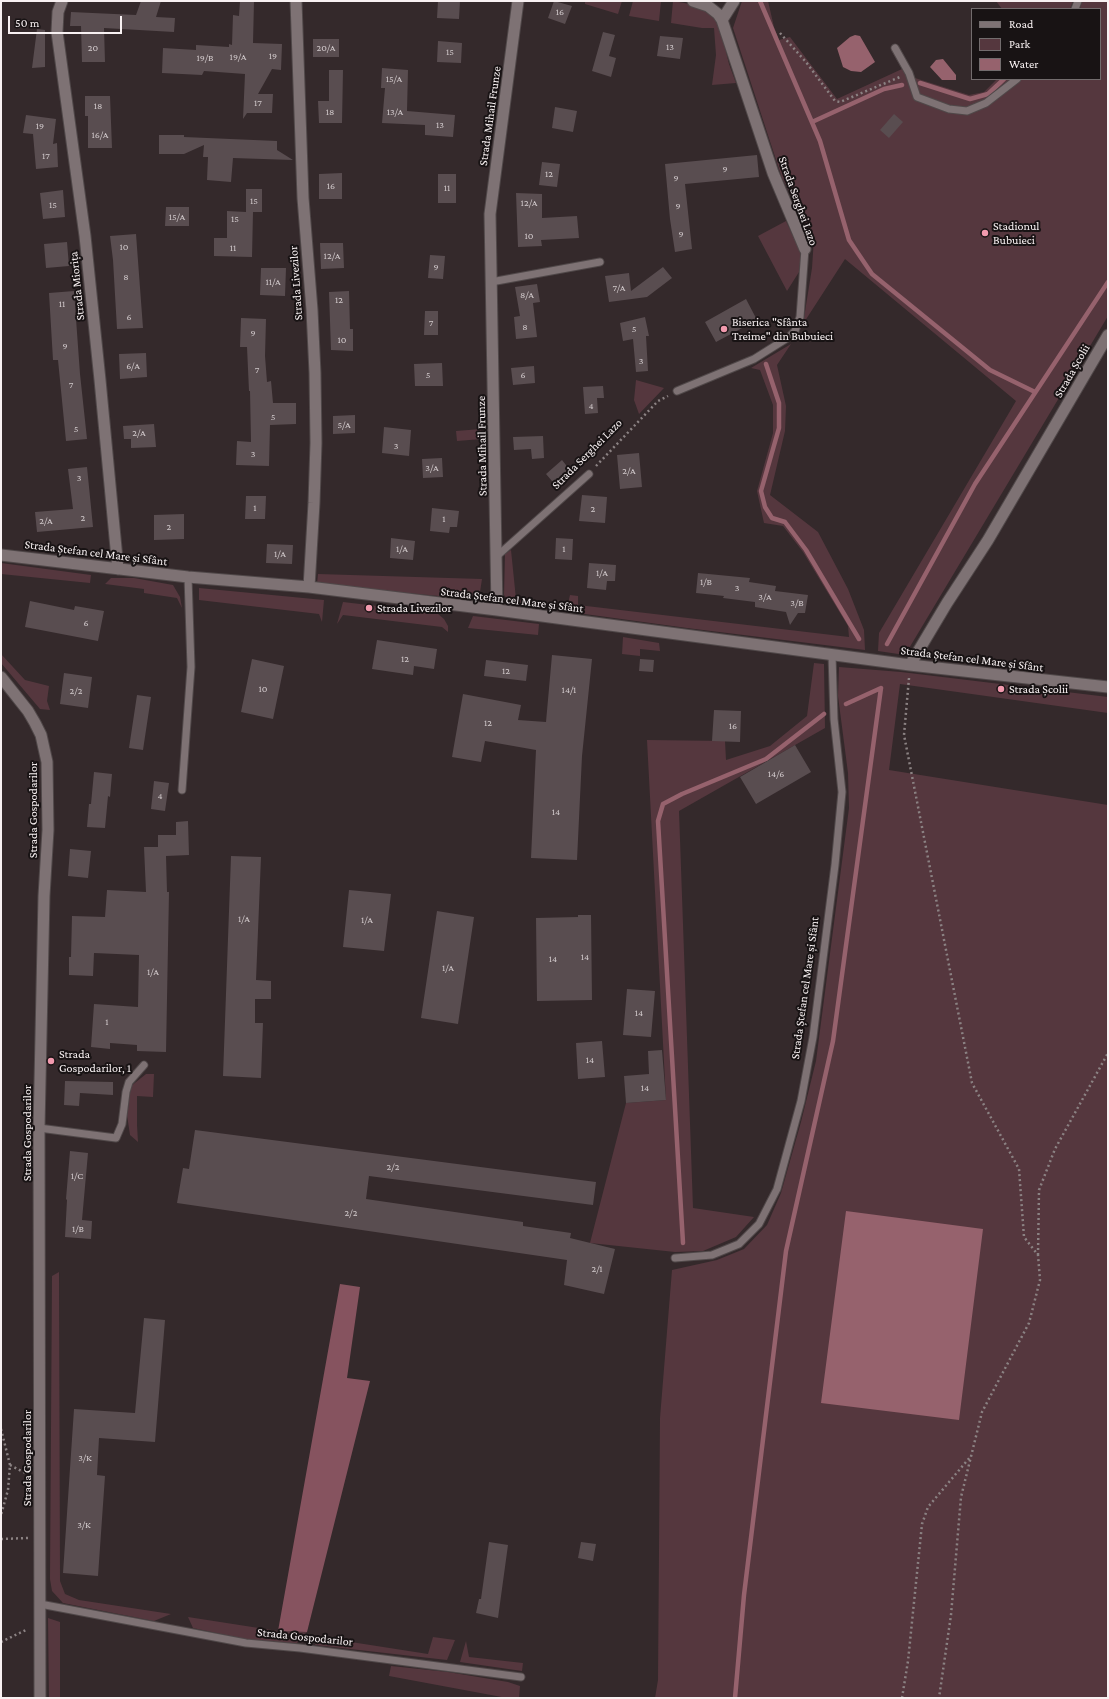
<!DOCTYPE html>
<html>
<head>
<meta charset="utf-8">
<style>
  body { margin:0 }
  #map { position:relative; width:1109px; height:1699px; overflow:hidden; background:#34292b; font-family:"Crimson Pro",serif }
  canvas { display:block }
  .frame { position:absolute; inset:0; border:2px solid #f8f1f2; pointer-events:none }
  .legend { position:absolute; left:971px; top:8px; width:130px; height:72px; box-sizing:border-box; background:#181314; border:1px solid #726c6d; margin:0; padding:5px 7px; list-style:none; font-size:12px; color:#f8f1f2 }
  .legend li { display:flex; align-items:center; gap:8px; height:20px }
  .legend b { width:20px; border:1px solid #726c6d }
  .scale { position:absolute; left:8px; top:16px; width:114px; height:18px; box-sizing:border-box; border:2px solid #f8f1f2; border-top:0; padding-left:5px; font-size:12px; line-height:14px; white-space:nowrap; color:#f8f1f2; -webkit-text-stroke:3px #181314; paint-order:stroke }
</style>
</head>
<body>
<div id="map">
<canvas width="1109" height="1699"></canvas>
<div class="frame"></div>
<ul class="legend">
<li><b style="height:5px;background:#7e7274"></b>Road</li>
<li><b style="height:11px;background:#55373e"></b>Park</li>
<li><b style="height:11px;background:#96626d"></b>Water</li>
</ul>
<div class="scale">50 m</div>
</div>
<script>
const ctx = document.querySelector('canvas').getContext('2d');
ctx.lineJoin = 'round';
function paint(path, color) {
  ctx.fillStyle = color;
  ctx.fill(path, 'evenodd');
}
function poly(rows) {
  const path = new Path2D();
  for (const r of rows) {
    path.moveTo(r[0], r[1]);
    for (let i = 2; i < r.length; i += 2) path.lineTo(r[i], r[i + 1]);
  }
  return path;
}
function stroke(path, color, width, dash) {
  ctx.strokeStyle = color;
  ctx.lineWidth = width;
  ctx.lineCap = dash ? 'butt' : 'round';
  ctx.setLineDash(dash || []);
  ctx.stroke(path);
}
function label(font, color, halo, rows, align = 'center') {
  ctx.font = font + ' "Crimson Pro",serif';
  ctx.lineWidth = 4;
  ctx.setLineDash([]);
  ctx.textBaseline = 'middle';
  ctx.strokeStyle = halo;
  ctx.fillStyle = color;
  for (const [text, x, y, turn = 0] of rows) {
    ctx.save();
    ctx.translate(x, y);
    ctx.rotate((+turn || 0) * Math.PI / 180);
    ctx.textAlign = isNaN(turn) ? turn : align;
    if (halo) ctx.strokeText(text, 0, 0);
    ctx.fillText(text, 0, 0);
    ctx.restore();
  }
}
paint(poly([
  [585,1,622,1,618,14,585,4],
  [633,1,661,1,659,21,629,16],
  [673,1,690,4,713,15,720,27,729,64,736,83,712,85,716,55,714,28,702,28,671,23],
  [742,1,768,1,774,27,779,40,790,37,837,99,902,69,891,50,899,46,915,78,969,95,984,92,997,79,1100,79,1100,9,1080,9,1082,1,1108,1,1108,316,905,655,878,651,879,633,1016,401,845,259,803,324,812,268,814,238,782,178,733,28],
  [996,1,1073,1,1070,9,1002,9],
  [786,221,801,253,799,272,787,291,758,236],
  [791,344,777,365,786,406,785,431,770,495,818,532,848,589,864,630,865,650,687,628,512,604,504,595,505,554,511,550,516,599,567,608,570,595,578,596,578,605,849,637,848,626,803,552,783,526,764,523,757,491,773,433,773,405,760,370,751,368],
  [636,380,664,388,639,414,634,400],
  [481,429,482,439,457,441,456,431],
  [1,563,91,575,90,583,1,574],
  [318,574,482,579,480,592,469,599,317,584],
  [111,578,134,578,173,585,180,597,182,608,177,598,144,593,144,589,105,584],
  [199,588,324,600,322,622,319,614,199,600],
  [343,602,437,613,444,619,448,626,448,632,442,627,343,615,337,624],
  [473,616,539,624,538,635,468,628],
  [623,637,659,643,660,651,640,649,640,656,622,654],
  [1,654,25,680,49,686,47,701,50,710,40,709,1,663],
  [814,663,824,664,825,728,679,811,693,1208,754,1217,736,1237,703,1251,675,1252,590,1243,626,1103,666,1100,647,740,725,741,726,760,770,746,807,716],
  [839,667,901,672,1108,697,1108,713,900,684,889,770,1108,805,1108,1698,655,1698,658,1680,660,1418,672,1270,717,1260,744,1249,767,1225,781,1193,801,1122,816,1061,849,808,848,773,838,696],
  [146,1074,154,1074,153,1097,137,1096,137,1125,138,1142,130,1135,127,1115,131,1086],
  [59,1272,60,1581,65,1594,79,1600,171,1614,154,1621,63,1603,52,1591,50,1579,52,1276],
  [188,1617,278,1631,307,1632,296,1644,245,1639,193,1628],
  [48,1618,60,1622,60,1698,49,1698],
  [319,1637,428,1654,433,1637,455,1640,447,1660,315,1645],
  [466,1641,469,1657,523,1663,522,1671,460,1662],
  [391,1666,448,1672,508,1682,520,1686,519,1698,507,1698,389,1676]
]), '#55373e');
paint(poly([
  [340,1284,360,1287,347,1378,370,1381,307,1632,278,1631]
]), '#86535f');
paint(poly([
  [855,35,860,36,875,62,861,72,851,71,843,67,837,48,850,37],
  [943,59,956,75,956,80,942,80,930,67,936,60],
  [846,1211,983,1229,959,1420,821,1403]
]), '#96626d');
stroke(poly([
  [760,1,820,141,849,240,872,274,990,370,1035,392],
  [920,83,970,99,988,94,1004,79],
  [812,122,884,89,902,85],
  [766,364,779,403,779,428,761,491,765,507,772,518,785,522,806,550,859,639],
  [887,644,975,484,1108,282],
  [846,704,881,688],
  [683,1243,658,821,663,804,682,794,766,759,824,714],
  [735,1698,744,1595,786,1251,833,1041,881,688]
]), '#96626d', 4.5);
paint(poly([
  [141,1,161,1,156,17,175,18,174,32,104,28,105,62,82,62,81,26,70,26,71,12,136,15],
  [240,1,254,1,253,43,282,44,281,70,272,69,258,94,273,94,272,113,247,113,243,119,245,74,204,71,202,75,162,73,163,48,196,50,196,45,229,47,229,44,232,45,233,15,239,16],
  [438,1,460,1,459,19,437,18],
  [554,1,572,6,565,24,548,18],
  [37,29,45,30,45,67,32,68],
  [603,32,615,35,609,56,616,58,611,77,592,71],
  [660,36,683,38,680,59,657,56],
  [313,39,339,39,339,57,313,57],
  [438,41,462,43,461,63,437,62],
  [382,68,408,70,407,111,455,115,453,137,425,135,425,125,382,123,385,88,381,88],
  [329,70,343,70,342,123,319,123,318,101,329,101],
  [85,96,110,96,112,148,88,148,88,116,85,116],
  [555,107,577,111,573,132,552,128],
  [894,114,903,122,889,138,880,130],
  [26,115,56,119,53,144,57,143,58,167,36,169,33,134,23,133],
  [159,135,184,135,184,137,277,141,277,150,293,160,233,158,231,182,207,180,208,157,203,157,204,145,184,154,159,154],
  [757,155,759,177,685,184,692,249,675,252,670,219,665,164],
  [542,162,560,164,557,187,539,185],
  [342,173,342,199,319,199,319,174],
  [438,174,456,174,456,203,438,203],
  [246,189,262,189,262,212,253,212,252,257,214,256,214,238,227,238,227,211,246,212],
  [63,190,65,217,43,219,40,193],
  [516,193,542,194,542,218,577,216,579,238,541,240,542,246,518,247],
  [166,207,189,207,189,226,165,226],
  [136,234,143,328,117,329,113,260,110,236],
  [67,242,69,266,46,268,44,244],
  [320,243,343,243,344,268,321,269],
  [430,255,445,256,443,279,428,278],
  [663,267,672,278,647,297,609,302,605,276,629,273,631,291],
  [261,268,286,268,285,296,260,295],
  [537,284,540,302,533,303,537,337,516,339,514,317,520,316,515,287],
  [74,291,80,374,87,439,66,441,58,360,53,360,49,293],
  [349,291,350,329,353,329,353,351,331,350,329,292],
  [746,299,757,320,716,342,705,322],
  [425,311,438,311,438,335,424,335],
  [645,317,649,336,646,336,648,371,636,372,633,339,623,341,620,323],
  [241,318,266,319,265,356,267,382,271,381,273,403,296,403,296,424,270,425,269,466,236,465,237,441,251,442,250,391,249,391,247,347,240,347],
  [146,353,147,377,120,379,119,354],
  [442,363,443,386,415,386,414,364],
  [534,366,535,383,513,385,511,368],
  [603,386,604,398,597,398,598,413,585,414,583,387],
  [355,415,355,433,333,434,333,416],
  [154,424,156,447,131,448,131,439,124,439,123,426],
  [384,427,411,430,409,456,382,453],
  [543,436,544,458,532,459,531,449,514,450,513,437],
  [639,453,642,487,620,489,617,455],
  [442,458,443,477,423,478,422,459],
  [562,460,573,474,557,487,546,474],
  [87,467,93,527,37,532,35,512,73,509,68,469],
  [582,495,607,497,605,523,579,521],
  [246,496,266,496,265,519,245,519],
  [432,508,459,511,457,527,450,527,449,533,430,531],
  [184,514,184,539,154,540,154,515],
  [391,538,415,541,413,560,390,558],
  [556,538,573,539,572,560,555,559],
  [267,544,293,545,292,564,266,563],
  [589,563,616,565,615,581,607,581,606,590,587,588],
  [698,573,750,578,749,582,776,586,775,591,808,595,805,613,798,613,790,625,786,612,755,607,755,602,723,598,724,596,696,593],
  [30,601,74,610,75,606,104,611,98,641,25,627],
  [377,640,437,649,434,669,414,666,413,675,372,669],
  [552,655,592,659,582,756,577,860,531,858,536,750,485,741,481,762,452,757,463,694,521,705,518,720,546,722],
  [252,659,284,666,273,719,241,712],
  [640,659,654,660,653,672,639,671],
  [486,660,528,665,526,681,484,676],
  [64,673,92,677,88,708,60,704],
  [137,695,151,697,143,750,129,748],
  [714,710,741,711,740,742,712,741],
  [795,745,811,772,756,804,740,777],
  [94,772,112,774,110,797,108,796,105,828,87,827,89,804,91,804],
  [154,781,169,783,165,811,151,809],
  [188,821,189,855,166,856,167,892,169,892,166,1052,137,1051,137,1045,110,1043,110,1049,91,1047,94,1004,138,1007,139,955,94,953,93,976,69,975,69,957,71,957,72,916,105,917,107,890,146,892,144,847,158,847,158,835,176,835,176,822],
  [70,849,91,851,88,878,68,876],
  [231,856,261,857,256,980,271,981,271,999,255,999,255,1023,263,1023,261,1078,223,1076],
  [349,890,391,894,384,951,343,947],
  [437,911,474,917,458,1024,421,1018],
  [578,915,591,915,592,1000,537,1001,536,918,578,917],
  [627,989,655,991,651,1037,623,1035],
  [602,1041,605,1077,578,1079,576,1043],
  [662,1050,666,1100,626,1103,624,1076,649,1074,648,1051],
  [65,1081,113,1082,113,1095,80,1093,79,1106,64,1105],
  [195,1130,596,1182,593,1205,369,1176,366,1199,523,1222,523,1226,571,1233,570,1238,615,1249,604,1294,564,1285,567,1260,177,1203,183,1168,189,1169],
  [70,1151,88,1153,82,1220,92,1221,91,1239,65,1237,67,1200,66,1199],
  [144,1318,165,1320,155,1442,99,1438,97,1475,105,1476,98,1576,63,1573,74,1409,135,1413],
  [489,1542,508,1545,498,1618,476,1613,479,1599,481,1599],
  [581,1542,596,1544,593,1561,578,1558]
]), '#594d50');
const service = poly([
  [1075,9,1078,1],
  [895,48,909,73,917,97,949,109,967,111,986,103,1017,79],
  [491,282,600,262],
  [677,391,754,359,789,337,795,331,800,317,805,249],
  [497,556,589,474],
  [182,790,191,667,188,577],
  [39,1128,116,1138,122,1124,126,1092,129,1082,144,1065],
  [675,1258,712,1255,739,1244,759,1224,777,1189,801,1101,813,1037,835,865,842,792,834,719,832,655],
  [40,1604,246,1643,300,1648,521,1677]
]);
const minor = poly([
  [62,1,58,12,57,32,85,236,100,380,118,569],
  [296,1,303,198,312,310,315,373,316,443,314,503,309,587],
  [693,1,708,6,718,14,722,20,773,173,805,249],
  [722,20,734,1],
  [1,555,188,577,309,587,497,610,910,665,1108,687],
  [497,610,490,214,518,1],
  [910,665,947,603,988,540,1108,335]
]);
const tertiary = poly([
  [1,677,28,711,35,723,41,735,47,762,48,830,44,896,39,1128,40,1698]
]);
stroke(service, '#504849', 9);
stroke(minor, '#504849', 13);
stroke(tertiary, '#504849', 13);
stroke(poly([
  [780,33,806,62,835,101,840,102,900,77],
  [596,466,658,401,668,396],
  [909,678,904,735,972,1083,1019,1169,1024,1237,1038,1255,1040,1280,1029,1323,982,1412,961,1497,951,1615,939,1698],
  [1038,1255,1039,1190,1055,1149,1108,1053],
  [1,1429,10,1465,8,1490,1,1515],
  [10,1465,27,1474],
  [1,1539,28,1538],
  [1,1642,28,1629],
  [902,1698,908,1661,922,1524,928,1507,971,1456]
]), '#8b8283', 2.5, [2, 3]);
stroke(service, '#7e7274', 7);
stroke(minor, '#7e7274', 11);
stroke(tertiary, '#7e7274', 11);
for (const [x, y, r, color] of [
  [985,233,4,"#f29aae"],
  [724,329,4,"#f29aae"],
  [369,608,4,"#f29aae"],
  [1001,689,4,"#f29aae"],
  [51,1061,4,"#f29aae"]
]) {
  const dot = new Path2D();
  dot.arc(x, y, r, 0, 2 * Math.PI);
  ctx.fillStyle = color;
  ctx.fill(dot);
  stroke(dot, '#181314', 1.5);
}
label('10px', '#d0c8ca', null, [
  ["16",560,12],
  ["13",670,47],
  ["20",93,48],
  ["20/A",326,48],
  ["15",450,52],
  ["19",273,56],
  ["19/A",238,57],
  ["19/B",205,58],
  ["15/A",394,79],
  ["17",258,103],
  ["18",98,106],
  ["18",330,112],
  ["13/A",395,112],
  ["13",440,125],
  ["19",40,126],
  ["16/A",100,135],
  ["17",46,156],
  ["9",725,169],
  ["12",549,174],
  ["9",676,178],
  ["16",331,186],
  ["11",447,188],
  ["15",254,201],
  ["12/A",529,203],
  ["15",53,205],
  ["9",678,206],
  ["15/A",177,217],
  ["15",235,219],
  ["9",681,234],
  ["10",529,236],
  ["10",124,247],
  ["11",233,248],
  ["12/A",332,256],
  ["9",436,267],
  ["8",126,277],
  ["11/A",273,282],
  ["7/A",619,288],
  ["8/A",527,295],
  ["12",339,300],
  ["11",62,304],
  ["6",129,317],
  ["7",431,323],
  ["8",525,327],
  ["5",634,329],
  ["9",253,333],
  ["10",342,340],
  ["9",65,346],
  ["3",641,361],
  ["6/A",133,366],
  ["7",257,370],
  ["5",428,375],
  ["6",523,375],
  ["7",71,385],
  ["4",591,406],
  ["5",273,417],
  ["5/A",344,425],
  ["5",76,429],
  ["2/A",139,433],
  ["3",396,446],
  ["3",253,454],
  ["3/A",432,468],
  ["2/A",629,471],
  ["3",79,478],
  ["1",255,508],
  ["2",593,509],
  ["2",83,518],
  ["1",444,519],
  ["2/A",46,521],
  ["2",169,527],
  ["1/A",402,549],
  ["1",564,549],
  ["1/A",280,554],
  ["1/A",602,573],
  ["1/B",706,582],
  ["3",737,588],
  ["3/A",765,597],
  ["3/B",797,603],
  ["6",86,623],
  ["12",405,659],
  ["12",506,671],
  ["10",263,689],
  ["14/1",569,690],
  ["2/2",76,691],
  ["12",488,723],
  ["16",733,726],
  ["14/6",776,774],
  ["4",160,796],
  ["14",556,812],
  ["1/A",244,919],
  ["1/A",367,920],
  ["14",585,957],
  ["14",553,959],
  ["1/A",448,968],
  ["1/A",153,972],
  ["14",639,1013],
  ["1",107,1022],
  ["14",590,1060],
  ["14",645,1088],
  ["2/2",393,1167],
  ["1/C",77,1176],
  ["2/2",351,1213],
  ["1/B",78,1229],
  ["2/1",597,1269],
  ["3/K",85,1458],
  ["3/K",84,1525]
]);
label('12px', '#f8f1f2', '#181314', [
  ["Strada Mihail Frunze",490,116,-82],
  ["Strada Serghei Lazo",798,201,70],
  ["Strada Livezilor",296,283,-94],
  ["Strada Miorița",77,286,-96],
  ["Strada Școlii",1072,371,-60],
  ["Strada Mihail Frunze",482,446,-91],
  ["Strada Serghei Lazo",587,454,-45],
  ["Strada Ștefan cel Mare și Sfânt",96,553,7],
  ["Strada Ștefan cel Mare și Sfânt",512,600,7],
  ["Strada Ștefan cel Mare și Sfânt",972,659,7],
  ["Strada Gospodarilor",33,810,-90],
  ["Strada Ștefan cel Mare și Sfânt",805,988,-82],
  ["Strada Gospodarilor",27,1133,-90],
  ["Strada Gospodarilor",27,1458,-90],
  ["Strada Gospodarilor",305,1637,6]
]);
label('12px', '#f8f1f2', '#181314', [
  ["Stadionul",993,226],
  ["Bubuieci",993,240],
  ["Biserica \"Sfânta",732,322],
  ["Treime\" din Bubuieci",732,336],
  ["Strada Livezilor",377,608],
  ["Strada Școlii",1009,689],
  ["Strada",59,1054],
  ["Gospodarilor, 1",59,1068]
], 'left');
</script>
</body>
</html>
